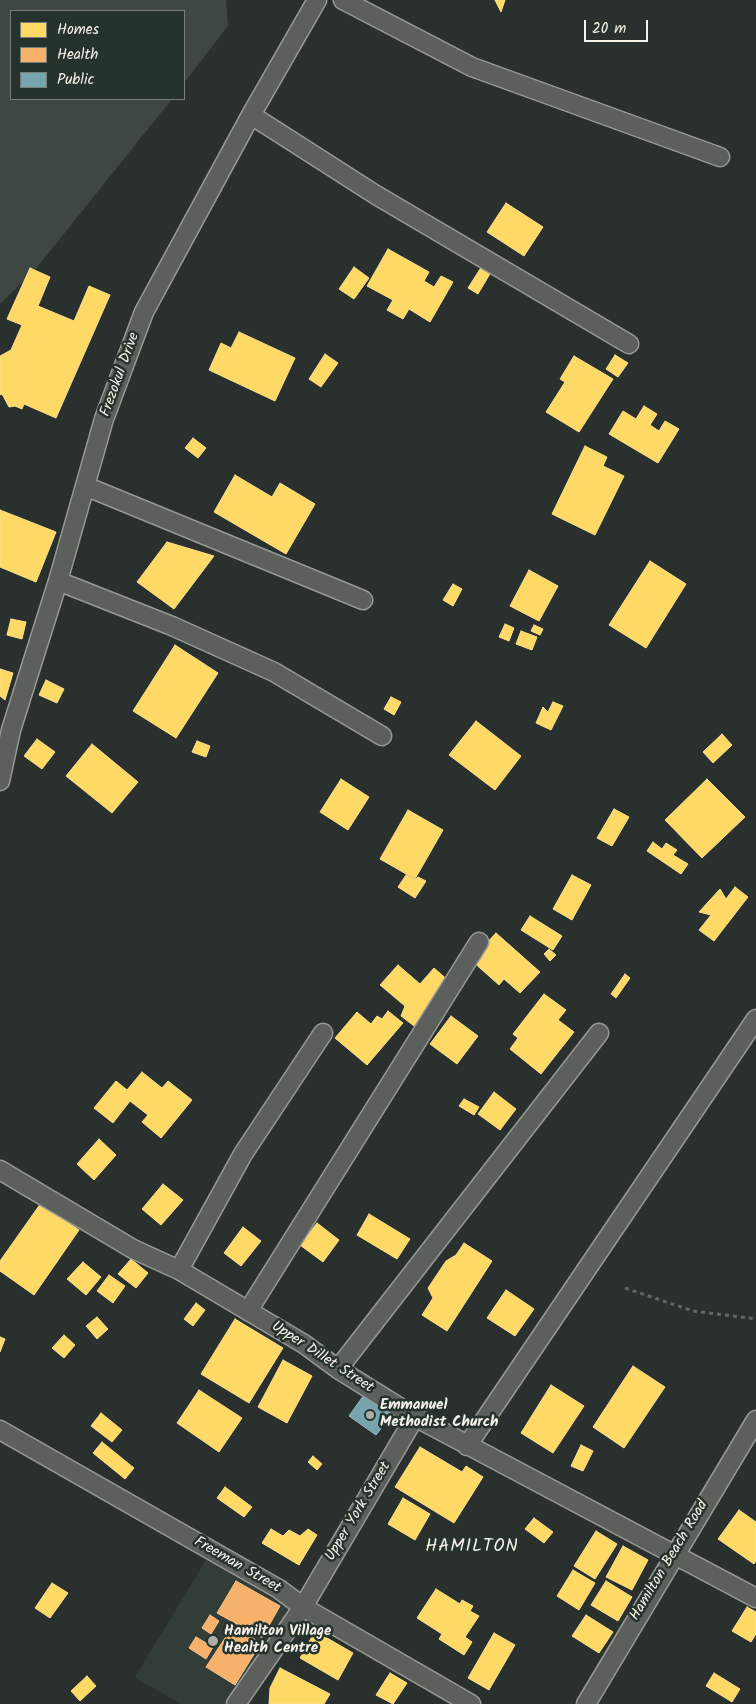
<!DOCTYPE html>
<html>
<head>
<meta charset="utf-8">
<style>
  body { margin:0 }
  #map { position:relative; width:756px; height:1704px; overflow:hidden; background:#29302d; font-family:Kalam,sans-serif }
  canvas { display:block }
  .legend { position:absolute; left:10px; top:10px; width:175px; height:90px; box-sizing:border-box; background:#26332d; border:1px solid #787f78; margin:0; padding:6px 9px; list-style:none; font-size:15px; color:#f4f1e8 }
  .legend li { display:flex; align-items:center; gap:10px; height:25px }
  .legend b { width:25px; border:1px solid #787f78 }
  .scale { position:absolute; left:584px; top:20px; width:64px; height:22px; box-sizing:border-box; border:2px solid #f4f1e8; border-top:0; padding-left:6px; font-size:15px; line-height:18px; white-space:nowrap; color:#f4f1e8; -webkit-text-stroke:4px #26332d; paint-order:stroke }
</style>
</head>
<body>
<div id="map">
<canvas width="756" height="1704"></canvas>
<ul class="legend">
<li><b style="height:14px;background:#ffd966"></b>Homes</li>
<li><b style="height:14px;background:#f6b26b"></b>Health</li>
<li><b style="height:14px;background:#76a5af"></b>Public</li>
</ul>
<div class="scale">20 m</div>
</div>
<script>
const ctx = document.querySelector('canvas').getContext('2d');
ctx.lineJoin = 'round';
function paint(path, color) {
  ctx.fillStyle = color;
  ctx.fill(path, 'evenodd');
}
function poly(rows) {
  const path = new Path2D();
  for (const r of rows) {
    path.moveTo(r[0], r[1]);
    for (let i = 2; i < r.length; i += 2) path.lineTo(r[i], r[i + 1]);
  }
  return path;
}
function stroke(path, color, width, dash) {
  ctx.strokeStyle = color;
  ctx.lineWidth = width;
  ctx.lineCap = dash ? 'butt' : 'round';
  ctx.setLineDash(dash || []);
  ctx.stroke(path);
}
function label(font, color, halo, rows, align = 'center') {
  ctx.font = font + ' Kalam,sans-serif';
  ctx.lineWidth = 5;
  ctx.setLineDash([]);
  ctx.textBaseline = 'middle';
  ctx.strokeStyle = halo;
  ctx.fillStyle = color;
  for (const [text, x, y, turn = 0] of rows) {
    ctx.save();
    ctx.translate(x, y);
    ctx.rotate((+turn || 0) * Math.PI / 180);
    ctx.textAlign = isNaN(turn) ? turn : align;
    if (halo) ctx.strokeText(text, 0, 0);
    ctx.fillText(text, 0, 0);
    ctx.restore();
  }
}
paint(poly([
  [209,1555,293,1606,230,1704,180,1704,135,1677]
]), '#323d37');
paint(poly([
  [0,0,226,0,228,26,184,83,184,11,11,11,11,99,172,99,35,270,0,304]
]), '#3e4742');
const homes = poly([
  [495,0,505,0,501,12,495,0],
  [506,203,543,227,524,256,487,232,506,203],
  [388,249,429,272,424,281,434,287,441,276,453,282,430,322,409,309,403,319,387,310,393,300,367,286,388,249],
  [482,266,491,272,478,294,468,288,482,266],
  [354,267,369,278,354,299,339,289,354,267],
  [30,268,50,277,38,306,74,321,89,286,110,295,56,418,24,404,22,409,15,406,9,407,2,394,0,395,0,356,11,350,22,325,7,319,30,268],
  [239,332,295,358,275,401,209,370,221,343,231,348,239,332],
  [325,354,338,363,321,387,309,379,325,354],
  [615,355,628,363,618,377,606,369,615,355],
  [574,356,613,379,579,432,546,412,565,382,560,379,574,356],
  [644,406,657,414,650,425,659,431,665,421,679,429,658,463,609,434,623,411,636,419,644,406],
  [193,438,206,448,198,458,185,448,193,438],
  [585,446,607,457,603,466,624,476,595,535,552,514,585,446],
  [235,475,272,497,280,483,315,504,286,554,214,512,235,475],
  [0,510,56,532,36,582,0,567,0,510],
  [167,542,214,556,174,609,137,582,167,542],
  [650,561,686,584,646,648,609,625,650,561],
  [529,570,558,586,539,621,510,606,529,570],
  [453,584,462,589,453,606,443,600,453,584],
  [11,619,26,622,22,639,7,635,11,619],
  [505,624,514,628,509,641,499,637,505,624],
  [534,625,543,629,540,635,531,631,534,625],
  [521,631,537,637,532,650,516,644,521,631],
  [175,645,218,673,176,738,133,711,175,645],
  [0,669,13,673,5,700,0,696,0,669],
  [46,680,64,689,57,703,39,695,46,680],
  [391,697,401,702,394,715,384,709,391,697],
  [553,702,563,706,551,730,536,723,543,707,548,712,553,702],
  [476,721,521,756,495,790,449,755,476,721],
  [722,734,732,745,713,763,703,752,722,734],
  [37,739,55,752,42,769,24,756,37,739],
  [197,741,210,746,206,757,192,752,197,741],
  [92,744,138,782,112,813,66,776,92,744],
  [341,779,369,797,348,830,320,812,341,779],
  [707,779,745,817,702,858,665,820,707,779],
  [614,809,629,817,612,846,597,838,614,809],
  [408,810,443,830,415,879,380,859,408,810],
  [653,842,662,849,666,843,677,850,673,855,688,864,681,874,647,851,653,842],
  [406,875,415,880,418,877,426,881,415,898,398,887,406,875],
  [572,875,591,885,572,920,553,909,572,875],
  [735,887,748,897,714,941,699,930,711,915,699,912,720,889,726,899,735,887],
  [530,916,562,936,553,950,521,930,530,916],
  [496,933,540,972,520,993,504,979,499,985,471,960,496,933],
  [549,949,556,955,550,961,544,954,549,949],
  [398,965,420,984,434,968,450,982,418,1029,401,1016,405,1006,380,985,398,965],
  [625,974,630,978,616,998,611,994,625,974],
  [544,994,566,1010,558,1020,574,1032,541,1074,510,1049,518,1038,513,1034,544,994],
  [388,1011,403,1023,367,1065,335,1038,357,1012,371,1024,377,1016,382,1019,388,1011],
  [451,1016,478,1036,457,1064,430,1044,451,1016],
  [142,1072,162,1088,168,1081,192,1100,161,1138,142,1122,148,1115,130,1101,113,1123,94,1108,116,1081,127,1090,142,1072],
  [494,1092,516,1109,500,1130,478,1114,494,1092],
  [464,1099,479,1107,474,1115,459,1106,464,1099],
  [99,1139,116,1155,94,1180,77,1164,99,1139],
  [163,1184,183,1200,161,1225,142,1209,163,1184],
  [41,1203,79,1230,34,1295,0,1271,0,1261,41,1203],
  [369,1214,410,1239,397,1259,357,1235,369,1214],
  [317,1223,339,1240,323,1262,300,1245,317,1223],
  [243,1227,261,1241,241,1266,224,1253,243,1227],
  [464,1243,492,1261,447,1331,422,1315,433,1298,428,1288,446,1261,456,1255,464,1243],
  [131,1259,148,1273,136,1288,118,1274,131,1259],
  [83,1262,101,1277,86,1295,67,1279,83,1262],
  [109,1275,125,1286,113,1303,97,1291,109,1275],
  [506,1290,534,1309,515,1336,487,1318,506,1290],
  [196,1303,205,1310,193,1326,184,1319,196,1303],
  [97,1317,108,1329,97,1339,86,1326,97,1317],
  [235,1319,283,1348,249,1403,201,1374,235,1319],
  [64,1335,75,1345,64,1358,52,1348,64,1335],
  [0,1337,5,1339,0,1352,0,1337],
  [283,1360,312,1376,287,1423,258,1407,283,1360],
  [633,1366,665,1387,624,1448,593,1427,633,1366],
  [551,1385,584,1406,553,1453,521,1433,551,1385],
  [199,1390,242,1418,219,1452,177,1423,199,1390],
  [101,1413,122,1430,112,1442,91,1426,101,1413],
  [102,1442,134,1468,125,1479,93,1453,102,1442],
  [581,1445,593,1451,583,1471,571,1466,581,1445],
  [420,1447,462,1472,466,1466,483,1477,454,1523,395,1487,420,1447],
  [313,1456,322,1464,317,1470,308,1462,313,1456],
  [225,1487,252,1507,244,1517,217,1498,225,1487],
  [403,1498,430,1514,415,1540,388,1524,403,1498],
  [739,1510,756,1522,756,1561,754,1564,718,1539,739,1510],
  [534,1518,553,1532,544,1543,525,1529,534,1518],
  [271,1529,283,1536,289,1530,300,1536,308,1529,317,1535,299,1565,262,1543,271,1529],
  [596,1531,617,1544,595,1579,574,1566,596,1531],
  [623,1546,648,1560,632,1590,606,1577,623,1546],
  [573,1570,595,1583,579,1610,557,1596,573,1570],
  [606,1581,632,1597,618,1621,591,1605,606,1581],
  [52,1583,68,1593,50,1618,35,1608,52,1583],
  [436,1589,460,1604,462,1600,473,1606,470,1611,479,1616,465,1637,472,1642,464,1655,439,1639,442,1634,417,1618,436,1589],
  [747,1607,756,1612,756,1634,751,1642,732,1631,747,1607],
  [586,1615,613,1632,599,1653,572,1636,586,1615],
  [315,1631,353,1653,338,1680,300,1658,315,1631],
  [494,1633,515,1645,489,1690,468,1678,494,1633],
  [280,1668,330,1694,324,1704,269,1704,270,1688,280,1668],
  [390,1673,407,1683,393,1704,376,1695,390,1673],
  [714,1673,740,1689,732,1702,706,1686,714,1673],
  [87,1676,96,1686,80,1701,71,1691,87,1676]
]);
paint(homes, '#ffd966');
stroke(homes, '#fce08d', 1);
const health = poly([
  [236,1581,280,1606,262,1638,217,1613,236,1581],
  [210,1615,219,1621,211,1634,202,1628,210,1615],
  [233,1626,261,1643,235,1685,206,1667,233,1626],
  [196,1637,213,1647,206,1659,189,1648,196,1637]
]);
paint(health, '#f6b26b');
stroke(health, '#f5c590', 1);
const public = poly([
  [364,1395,391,1415,376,1435,349,1416,364,1395]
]);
paint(public, '#76a5af');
stroke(public, '#9cbcc0', 1);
const street = poly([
  [343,0,472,67,720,157],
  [251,115,376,195,629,344],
  [85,486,363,600],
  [58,581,172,626,274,672,382,736],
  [0,781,11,730,58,581,104,419,144,312,251,115,317,0],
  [0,1170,133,1249,179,1270,304,1344,338,1369,415,1417,756,1598],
  [179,1270,243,1154,323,1033],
  [248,1311,479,942],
  [338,1369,599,1033],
  [0,1430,279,1589,303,1607,471,1704],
  [467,1446,756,1019],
  [236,1704,303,1607,415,1417],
  [586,1704,756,1420]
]);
stroke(street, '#969996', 21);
stroke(poly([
  [625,1288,693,1311,756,1319]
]), '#646764', 3, [4, 4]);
stroke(street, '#5c605c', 18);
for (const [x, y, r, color] of [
  [370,1415,5,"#adada7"],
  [213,1641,6,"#adada7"]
]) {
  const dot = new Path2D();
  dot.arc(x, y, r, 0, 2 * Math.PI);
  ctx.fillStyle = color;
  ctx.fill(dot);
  stroke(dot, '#26332d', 2);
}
label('15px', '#f4f1e8', '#26332d', [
  ["Frezokul Drive",121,375,-70],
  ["Upper Dillet Street",322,1358,33],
  ["Upper York Street",359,1512,-59],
  ["Hamilton Beach Road",670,1561,-59],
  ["Freeman Street",237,1566,30]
]);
label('bold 15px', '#f4f1e8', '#26332d', [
  ["Emmanuel",380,1406],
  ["Methodist Church",380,1423],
  ["Hamilton Village",224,1632],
  ["Health Centre",224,1649]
], 'left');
ctx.letterSpacing = '1px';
label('18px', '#f4f1e8', '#26332d', [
  ["HAMILTON",472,1548]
]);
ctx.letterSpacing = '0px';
</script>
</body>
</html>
